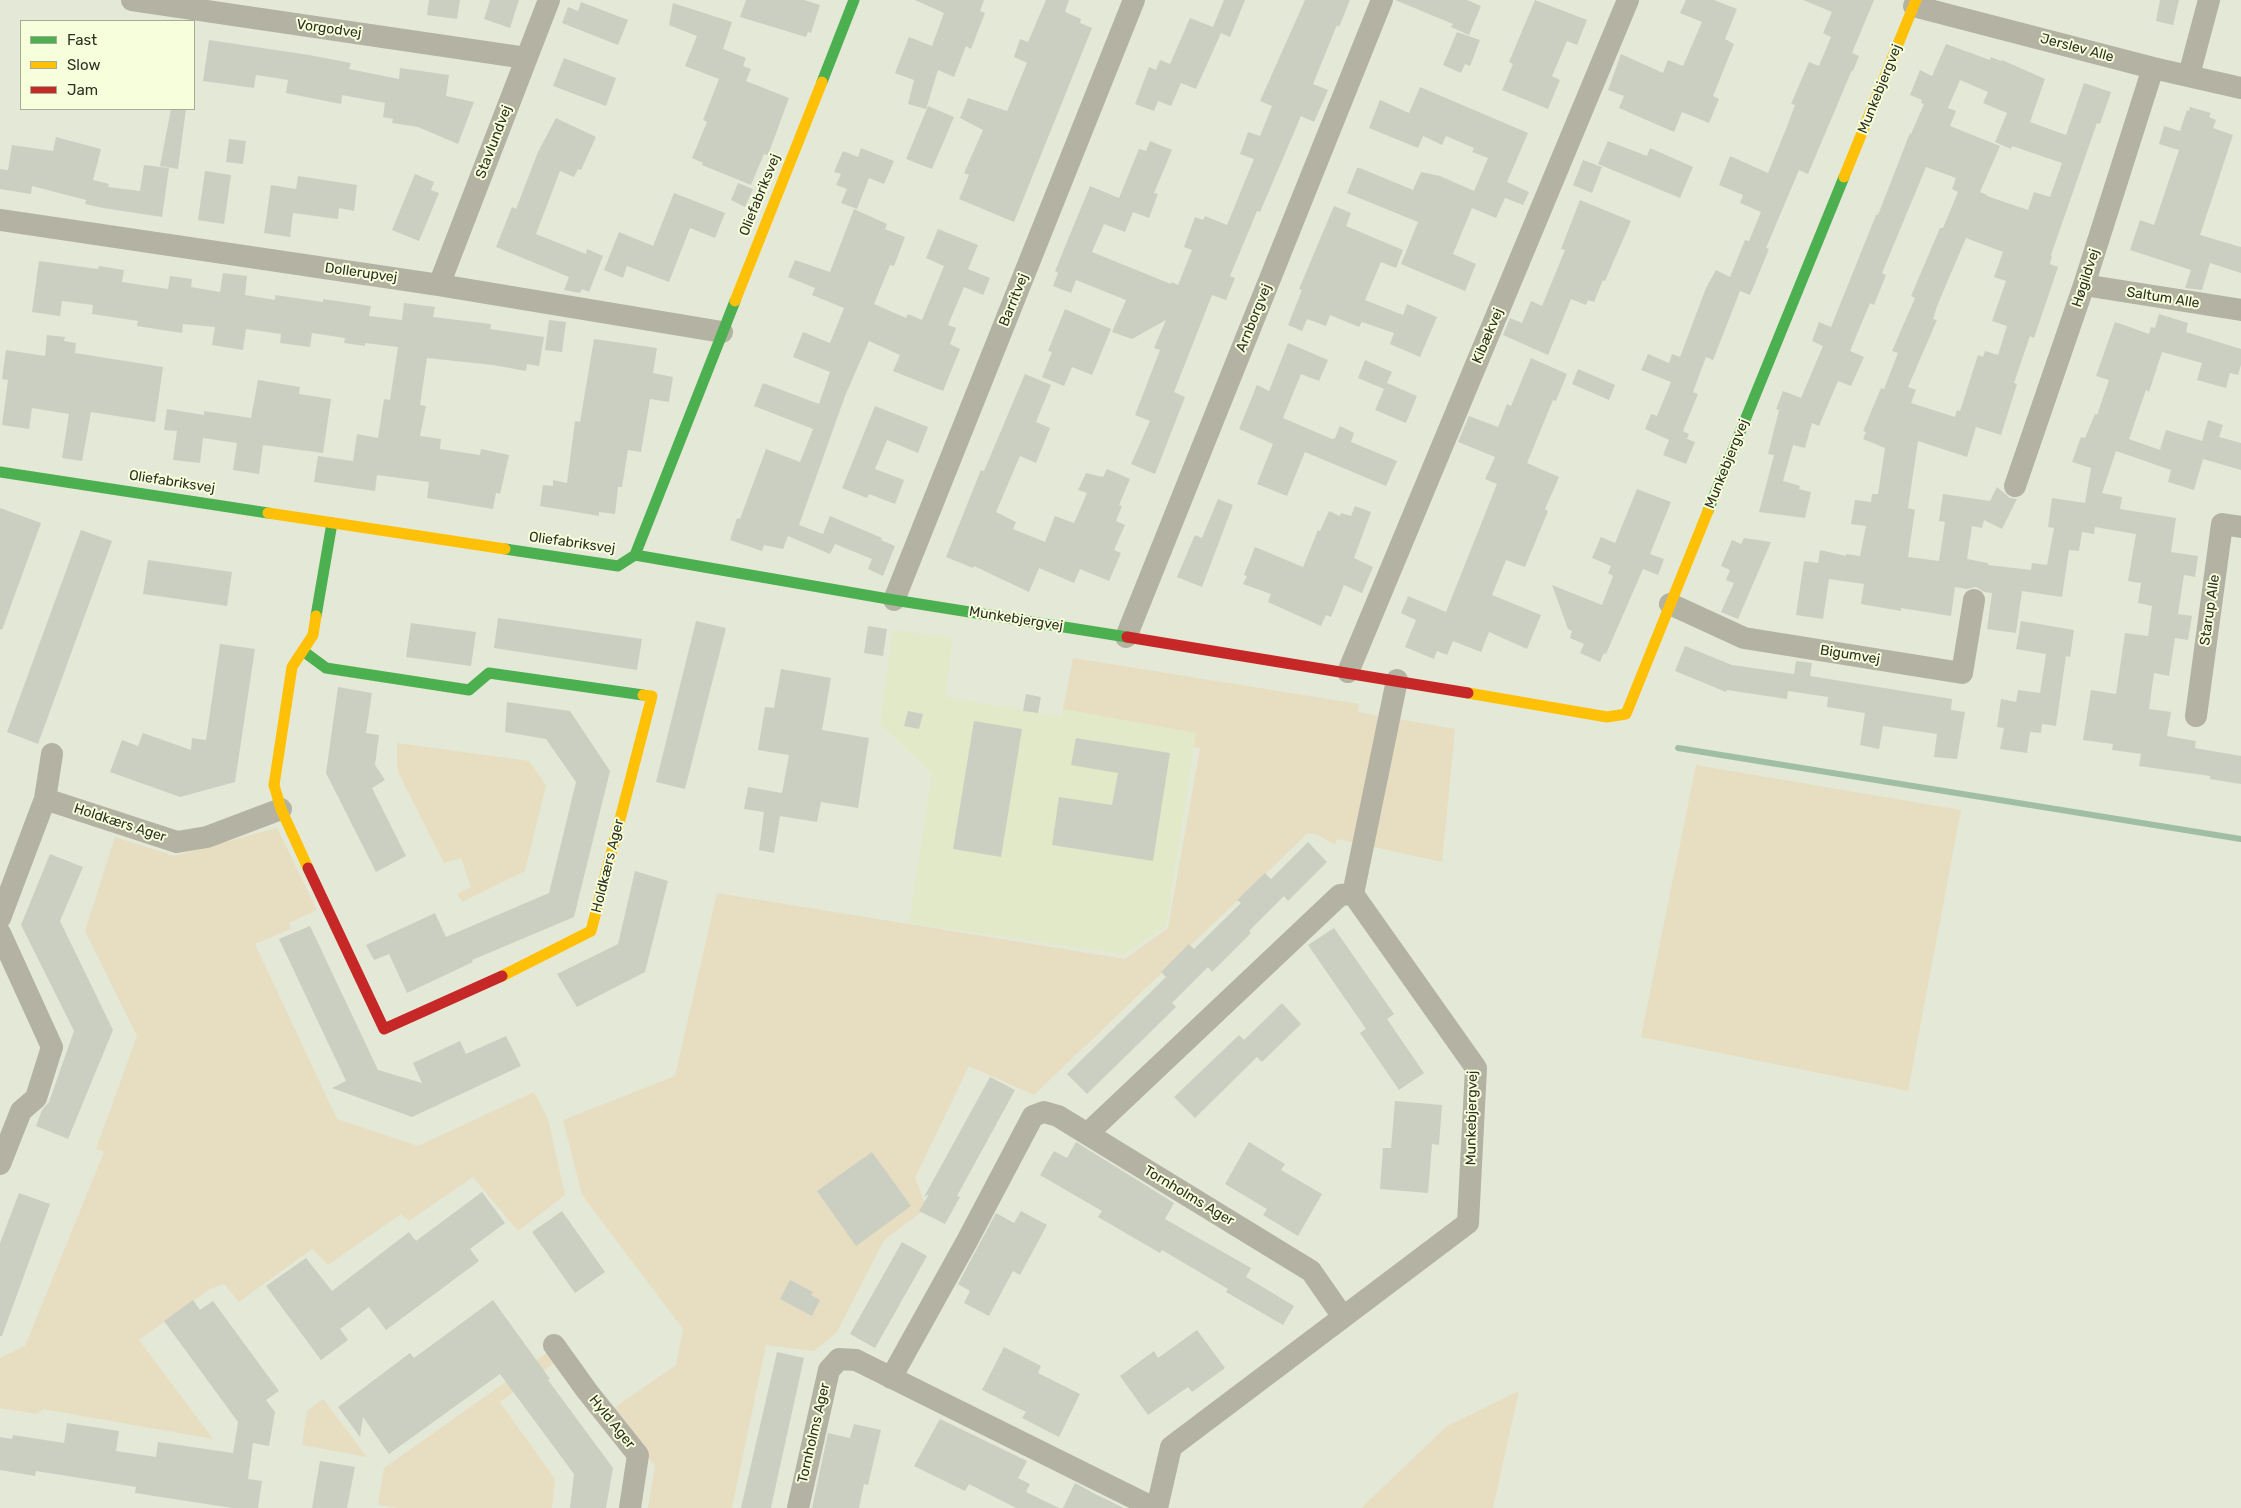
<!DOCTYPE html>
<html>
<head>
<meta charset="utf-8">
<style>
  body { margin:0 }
  #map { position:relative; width:2241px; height:1508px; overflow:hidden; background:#e4e8d6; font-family:Rubik,sans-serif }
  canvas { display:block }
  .legend { position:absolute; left:20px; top:20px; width:175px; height:90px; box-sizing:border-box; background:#f7fedb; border:1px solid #a6ac91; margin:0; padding:6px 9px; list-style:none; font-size:15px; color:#2d3022 }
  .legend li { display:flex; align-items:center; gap:10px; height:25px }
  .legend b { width:25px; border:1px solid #a6ac91 }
</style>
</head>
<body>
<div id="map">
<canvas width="2241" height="1508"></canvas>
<ul class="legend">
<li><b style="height:6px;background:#4caf50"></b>Fast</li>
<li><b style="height:6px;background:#ffc107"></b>Slow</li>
<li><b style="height:6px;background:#c62828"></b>Jam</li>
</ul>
</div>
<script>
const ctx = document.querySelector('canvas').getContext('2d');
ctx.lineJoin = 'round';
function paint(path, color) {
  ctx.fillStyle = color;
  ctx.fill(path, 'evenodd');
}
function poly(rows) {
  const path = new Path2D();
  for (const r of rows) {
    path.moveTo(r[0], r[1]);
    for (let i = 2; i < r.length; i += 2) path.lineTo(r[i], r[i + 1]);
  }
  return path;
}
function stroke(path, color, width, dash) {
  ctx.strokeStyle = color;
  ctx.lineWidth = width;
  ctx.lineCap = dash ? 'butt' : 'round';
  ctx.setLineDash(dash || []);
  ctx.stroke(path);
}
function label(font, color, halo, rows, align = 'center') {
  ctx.font = font + ' Rubik,sans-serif';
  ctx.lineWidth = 4;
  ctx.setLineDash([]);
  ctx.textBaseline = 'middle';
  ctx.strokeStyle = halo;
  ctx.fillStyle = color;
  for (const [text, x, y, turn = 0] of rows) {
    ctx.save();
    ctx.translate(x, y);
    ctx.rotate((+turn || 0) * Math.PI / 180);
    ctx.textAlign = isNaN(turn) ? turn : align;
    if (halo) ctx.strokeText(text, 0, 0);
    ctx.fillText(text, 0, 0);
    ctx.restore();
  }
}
paint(poly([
  [893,630,953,638,945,697,1062,717,1063,709,1196,733,1166,926,1124,954,909,923,932,774,880,724]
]), '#e2e9c9');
paint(poly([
  [1073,658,1359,704,1358,712,1455,729,1442,862,1337,839,1335,845,1318,835,1308,833,1034,1095,969,1066,915,1178,927,1208,884,1240,837,1332,814,1351,766,1345,732,1508,648,1508,655,1466,611,1410,676,1365,683,1329,582,1195,563,1120,675,1076,717,893,1125,959,1168,928,1200,748,1194,747,1196,733,1063,709],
  [397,743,529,761,546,785,525,871,462,902,457,894,471,887,461,858,444,863,399,774,397,764],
  [1696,765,1961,810,1908,1091,1641,1037],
  [277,828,317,910,289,923,291,929,255,944,337,1119,418,1146,534,1092,548,1119,565,1195,518,1231,473,1177,409,1221,401,1214,328,1265,312,1249,239,1302,224,1284,210,1289,139,1340,213,1439,43,1409,37,1414,0,1408,0,1358,25,1346,104,1152,96,1149,137,1036,85,931,115,837,174,856],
  [548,1352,556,1362,500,1402,555,1479,552,1508,399,1508,378,1505,384,1468],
  [1519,1391,1493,1508,1361,1508,1447,1426],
  [323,1399,367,1457,302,1445,307,1411]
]), '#e7ddc1');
stroke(poly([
  [1678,748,2241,839]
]), '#9fbea3', 6);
paint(poly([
  [429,0,460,0,457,19,427,15],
  [490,0,519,0,510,28,484,19],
  [746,0,804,0,820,5,811,33,808,32,806,37,740,17],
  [915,0,984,0,980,11,985,13,971,49,966,46,954,77,938,70,926,109,908,104,914,80,895,73,909,37,932,46,944,13],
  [1046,0,1069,0,1065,12,1081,19,1080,23,1092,28,1014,222,959,199,969,175,964,173,983,130,960,118,968,98,1007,111,1027,63,1014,57,1020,39,1028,42],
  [1224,0,1245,0,1230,37,1221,33,1196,89,1181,83,1171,106,1158,101,1154,111,1135,104,1149,67,1156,70,1160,60,1170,64,1190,18,1213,27],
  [1305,0,1350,0,1339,27,1337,25,1313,84,1328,90,1314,122,1301,116,1260,212,1257,211,1230,276,1235,278,1226,300,1212,295,1174,392,1185,397,1155,474,1131,464,1150,421,1135,415,1160,350,1154,348,1166,320,1132,339,1112,332,1126,300,1076,280,1071,293,1053,286,1058,273,1055,271,1090,186,1119,198,1139,149,1146,151,1150,141,1172,150,1154,193,1158,194,1149,218,1133,212,1125,232,1104,224,1092,252,1171,284,1172,282,1178,285,1192,250,1184,247,1195,217,1203,220,1205,216,1227,225,1254,159,1240,154,1248,132,1260,136,1272,106,1260,101],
  [1395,0,1467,0,1481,6,1469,35,1451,27,1453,24],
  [1535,0,1587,20,1577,45,1567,41,1552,76,1560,80,1548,109,1502,90,1513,64,1509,62],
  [1686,0,1714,0,1737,9,1725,39,1734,44,1713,96,1719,99,1709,123,1682,112,1674,132,1619,108,1624,96,1608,90,1621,54,1663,73,1668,60,1683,66,1702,22,1680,13],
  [1803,0,1874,0,1852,53,1859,56,1853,71,1852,70,1808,174,1799,170,1766,248,1769,249,1750,295,1740,291,1713,360,1706,357,1693,392,1698,394,1683,431,1689,434,1687,439,1695,442,1686,464,1663,455,1669,440,1645,429,1651,414,1657,416,1671,382,1641,370,1648,354,1669,363,1672,354,1680,357,1706,288,1716,270,1730,277,1745,240,1749,241,1761,212,1740,203,1743,195,1719,185,1730,156,1768,173,1786,129,1795,105,1791,104,1809,62,1819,66,1831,37,1823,33,1832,12],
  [2160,0,2179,0,2173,25,2156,21],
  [581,2,628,20,618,45,562,23,568,7,578,11],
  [673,3,732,22,723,49,746,58,743,66,751,69,746,81,789,98,768,155,764,154,751,185,702,165,703,163,692,158,707,122,703,120,719,79,685,66,697,36,669,25],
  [1457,32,1480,40,1470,66,1465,64,1461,73,1443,65],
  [209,40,309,55,351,63,349,69,399,79,400,68,449,75,446,96,474,102,458,144,418,127,392,123,393,119,383,117,385,103,342,95,341,104,286,93,288,80,256,75,254,88,203,81],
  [1946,44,1990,60,1991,57,2001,61,2002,60,2045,79,2030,122,2066,135,2084,83,2111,92,2100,124,2097,123,2051,255,2052,256,2050,264,2058,267,2034,338,2030,336,2014,383,2017,384,2001,435,1976,427,1967,457,1918,441,1908,508,1915,510,1908,557,1939,561,1945,522,1939,521,1943,494,1990,501,1997,487,2010,498,2017,499,2002,529,1984,520,1982,528,1972,526,1967,559,1988,563,1988,565,2031,570,2032,563,2047,565,2054,528,2048,527,2052,498,2085,503,2091,468,2072,462,2081,437,2085,438,2095,414,2097,415,2109,380,2096,376,2115,322,2149,334,2151,327,2155,328,2159,314,2188,323,2186,332,2241,349,2241,365,2238,375,2230,373,2226,388,2197,380,2202,363,2162,352,2149,392,2146,390,2129,439,2160,450,2166,430,2202,441,2208,420,2223,425,2219,437,2241,443,2241,470,2203,459,2194,490,2168,482,2171,470,2116,451,2102,493,2122,497,2120,509,2176,518,2171,552,2198,556,2195,577,2184,575,2178,614,2192,616,2188,640,2175,638,2169,676,2154,673,2149,709,2171,712,2167,736,2196,741,2195,748,2241,756,2241,784,2210,779,2210,776,2139,766,2141,754,2112,750,2113,744,2083,740,2091,690,2116,694,2125,633,2148,636,2152,606,2138,603,2141,583,2128,581,2136,534,2095,527,2094,534,2082,532,2079,551,2069,550,2062,597,2022,591,2016,633,1987,629,1992,593,1984,592,1976,587,1967,589,1955,587,1951,616,1901,608,1901,611,1861,604,1864,584,1829,579,1823,619,1796,615,1804,561,1818,563,1820,550,1846,556,1846,554,1860,556,1866,526,1851,524,1855,500,1871,502,1872,494,1878,494,1885,448,1863,439,1866,432,1863,431,1881,388,1884,389,1898,353,1892,351,1915,298,1911,296,1940,228,1943,228,1958,192,1952,189,1956,178,1926,167,1882,273,1886,275,1874,305,1870,303,1850,351,1864,357,1851,386,1838,381,1819,426,1812,423,1805,448,1793,445,1783,481,1800,486,1799,489,1811,492,1805,518,1759,512,1774,455,1768,454,1779,410,1776,409,1783,391,1801,398,1823,346,1812,341,1819,322,1831,327,1876,215,1878,215,1910,133,1911,134,1924,104,1921,103,1922,100,1910,95,1920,70,1932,76],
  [1960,80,1988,92,1983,103,2007,113,1995,142,2011,149,2012,146,2062,163,2050,197,2034,192,2028,210,1987,196,1987,195,1980,192,2000,146,1950,126,1956,111,1948,108],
  [1966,238,2003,252,1994,277,2006,281,1992,321,2007,326,1998,355,1985,351,1983,357,1978,355,1960,411,1957,410,1955,417,1911,403,1916,390,1908,387,1937,320,1933,319,1937,306],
  [564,58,616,78,606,106,553,86],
  [1420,87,1528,133,1507,182,1529,192,1523,205,1505,198,1496,218,1472,208,1453,254,1476,264,1465,291,1401,264,1418,222,1347,193,1357,168,1360,168,1413,190,1421,172,1440,176,1474,191,1488,158,1472,152,1474,148,1446,136,1442,145,1423,136,1418,148,1369,128,1380,100,1409,113],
  [928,106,954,117,932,169,906,159],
  [2190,107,2211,113,2209,117,2216,120,2213,128,2233,135,2200,235,2241,247,2241,273,2210,263,2202,290,2185,288,2191,270,2130,250,2140,220,2154,225,2179,150,2159,144,2164,126,2180,131,2187,110,2189,111],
  [171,109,186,109,178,169,160,166],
  [556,118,596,137,581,170,578,169,574,177,560,171,536,234,586,254,587,249,603,256,589,292,582,289,580,293,564,290,569,277,496,247,512,207,516,209,538,152],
  [56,137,101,149,93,180,109,184,108,187,140,191,144,165,169,168,162,217,103,208,85,204,86,200,32,186,31,194,0,189,0,169,8,170,12,145,53,151],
  [229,139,246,141,243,164,226,162],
  [1608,141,1647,156,1650,148,1693,167,1680,198,1598,164],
  [861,148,894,161,884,184,869,178,857,209,841,203,847,189,836,185,841,174,834,172,843,151,858,157],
  [1583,160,1602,167,1592,193,1573,185],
  [205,171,231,175,224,224,198,220],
  [415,174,434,182,431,190,439,193,419,241,392,230],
  [298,176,357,185,354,211,339,208,338,219,293,213,290,237,264,233,271,185,296,189],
  [738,183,753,189,745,207,731,200],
  [674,193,725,213,715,238,690,228,669,282,627,266,623,278,604,270,619,232,653,246],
  [1580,200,1631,221,1605,281,1603,280,1594,302,1588,300,1586,305,1571,299,1548,355,1503,335,1510,318,1522,323,1531,301,1542,306,1565,250,1561,249],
  [1334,206,1351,213,1346,226,1403,250,1396,268,1381,262,1365,300,1403,315,1407,304,1437,317,1420,357,1390,344,1394,333,1362,322,1359,327,1330,315,1326,326,1307,319,1302,331,1288,325,1302,290,1299,289],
  [854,209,887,224,885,229,905,237,894,266,890,265,874,304,906,318,908,314,922,320,944,266,926,258,938,229,978,245,968,269,990,278,983,295,964,287,948,325,956,328,950,344,960,349,943,391,893,371,900,355,869,341,845,396,799,525,823,534,830,516,882,538,881,540,895,546,883,576,868,569,872,559,835,544,830,554,788,536,783,549,764,545,762,551,730,540,737,518,740,519,766,449,800,462,813,429,754,406,763,383,819,404,830,372,793,357,803,332,830,343,844,308,812,295,815,288,788,277,795,260,830,272],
  [39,261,98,269,99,266,124,270,122,282,168,289,170,276,192,279,191,287,220,292,223,273,247,276,245,295,275,300,275,295,323,302,323,299,371,306,369,316,402,320,404,303,435,307,433,317,491,324,490,329,544,337,539,366,527,364,526,371,493,365,427,358,420,405,426,406,420,436,441,439,440,449,480,455,481,449,509,455,500,494,496,493,493,509,427,498,429,482,377,475,375,491,314,482,318,456,353,461,357,434,378,438,384,399,390,400,398,347,365,343,365,346,344,343,345,338,312,333,310,347,280,343,281,334,246,329,243,350,212,345,215,327,183,324,182,333,137,326,138,321,92,314,93,305,62,301,60,316,32,312],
  [1065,309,1111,329,1092,375,1072,367,1064,386,1042,377,1052,352,1048,351],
  [549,320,566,322,562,352,545,350],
  [47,335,65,337,64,341,76,343,75,353,163,367,155,422,91,412,82,461,62,458,69,414,32,408,29,429,2,425,8,380,2,379,6,350,45,356],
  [594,339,657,348,653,373,673,377,669,402,650,399,641,452,628,450,622,487,618,487,615,514,599,512,599,516,540,506,543,485,553,486,553,480,567,483,575,421,580,422],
  [1288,343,1328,360,1319,381,1301,374,1283,418,1332,439,1335,438,1340,426,1354,433,1351,442,1397,461,1386,486,1305,452,1287,496,1257,484,1273,444,1239,429,1257,385,1269,391],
  [1531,358,1567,374,1556,401,1553,400,1527,463,1559,477,1545,509,1548,511,1525,567,1506,560,1492,595,1541,615,1527,649,1489,632,1481,652,1453,641,1447,655,1437,651,1434,659,1405,647,1416,620,1401,613,1408,596,1446,612,1497,484,1485,479,1495,457,1458,442,1469,416,1498,427,1507,404,1511,406],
  [1365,360,1392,372,1387,383,1417,396,1406,423,1375,410,1384,389,1358,378],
  [1578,369,1615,385,1609,400,1572,384],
  [1025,374,1051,385,1036,422,1050,428,1036,463,1020,456,996,512,1016,522,1013,529,1045,542,1055,516,1074,523,1087,493,1078,490,1086,473,1103,477,1107,469,1130,479,1119,505,1122,506,1116,521,1125,525,1114,550,1121,553,1109,581,1080,569,1074,583,1039,568,1029,592,974,566,973,568,946,557,981,470,984,471],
  [258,380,300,387,299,394,331,399,323,453,263,445,259,474,233,470,237,443,203,438,200,463,173,460,177,431,164,430,167,409,204,415,204,411,251,418],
  [875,406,928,427,918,453,887,440,875,469,904,480,895,504,869,494,867,498,842,488],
  [1637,489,1671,502,1650,554,1664,559,1658,575,1643,569,1606,654,1604,653,1600,662,1580,653,1584,644,1570,638,1572,631,1568,629,1552,585,1602,605,1613,576,1608,573,1611,566,1592,558,1601,537,1615,543],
  [1218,499,1233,505,1202,587,1177,577,1195,535,1202,538],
  [1355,506,1371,512,1354,558,1373,567,1362,593,1344,585,1331,617,1326,615,1321,626,1268,602,1271,594,1243,584,1247,576,1244,575,1255,547,1303,567,1318,530,1320,531,1329,511,1340,516,1341,513,1351,516],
  [0,508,41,523,2,630,0,629],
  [81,530,112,541,38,744,7,732],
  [1744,538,1771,542,1738,619,1721,612,1734,583,1726,580,1730,570,1721,566,1732,540,1741,544],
  [148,560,232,572,227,606,143,594],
  [498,618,642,639,637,670,494,648],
  [696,621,726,628,685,789,656,782],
  [2021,621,2074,630,2070,657,2066,656,2056,726,2042,724,2041,733,2030,732,2027,753,2000,749,2004,728,1997,727,2001,699,2016,702,2018,690,2040,693,2046,654,2016,649],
  [411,623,476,632,471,666,406,657],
  [868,626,887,629,883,656,864,653],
  [220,644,255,649,235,782,180,797,110,772,122,740,138,746,143,733,191,750,192,738,206,740],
  [1685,646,1732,665,1794,674,1796,661,1812,663,1810,676,1952,699,1951,710,1965,712,1957,759,1934,757,1937,734,1883,726,1879,749,1860,745,1865,713,1827,707,1828,697,1788,691,1787,699,1727,690,1726,692,1675,671],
  [781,669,831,678,822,730,869,738,858,808,821,802,817,822,780,816,774,853,759,850,764,812,744,809,748,787,782,793,789,755,758,750,765,707,774,708],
  [338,687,372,693,366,733,379,735,375,765,385,780,372,788,406,856,376,872,326,773],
  [1026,694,1041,697,1038,713,1023,711],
  [507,702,570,711,610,771,574,917,472,960,473,962,407,993,389,954,374,960,366,945,435,913,446,937,549,893,576,782,546,739,505,732],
  [908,711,923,714,919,729,904,726],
  [974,721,1022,729,1001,857,953,849],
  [1076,738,1170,753,1153,861,1052,845,1059,797,1112,805,1118,773,1071,765],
  [1308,842,1327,862,1288,901,1284,896,1249,931,1251,933,1212,972,1208,967,1172,1003,1176,1007,1087,1094,1067,1074,1166,977,1161,972,1189,944,1194,949,1241,903,1237,900,1265,873,1271,879],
  [50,854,83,867,60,921,113,1030,68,1139,36,1126,42,1110,49,1102,74,1031,21,925],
  [635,871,668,881,645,972,577,1007,557,974,618,944],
  [310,926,378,1070,422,1083,413,1063,460,1041,466,1054,506,1036,521,1066,412,1117,332,1088,346,1081,279,939],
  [1334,928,1394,1014,1387,1019,1424,1073,1399,1090,1360,1033,1366,1029,1308,945],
  [1282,1003,1301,1024,1262,1062,1257,1057,1195,1118,1174,1097,1239,1035,1244,1040],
  [990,1077,1015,1090,957,1196,960,1197,945,1224,919,1211,929,1194,924,1197],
  [1395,1101,1442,1105,1439,1145,1432,1144,1428,1193,1380,1189,1383,1148,1391,1148],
  [1076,1142,1174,1203,1165,1219,1251,1268,1246,1277,1294,1306,1283,1325,1226,1292,1228,1289,1162,1250,1160,1253,1098,1217,1102,1211,1040,1175,1054,1151,1067,1158],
  [1249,1142,1285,1164,1281,1170,1322,1194,1298,1236,1263,1215,1267,1209,1225,1184],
  [872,1152,911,1206,856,1246,817,1191],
  [482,1192,505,1223,470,1249,479,1261,386,1330,369,1307,340,1329,348,1340,321,1360,266,1286,306,1258,332,1291,409,1232,416,1241],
  [19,1193,50,1204,2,1336,0,1336,0,1243],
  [562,1211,605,1272,575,1293,532,1232],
  [1021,1211,1047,1225,1020,1275,1013,1271,989,1316,964,1303,970,1291,958,1284,996,1213,1014,1223],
  [902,1242,927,1256,875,1348,850,1334],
  [790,1280,813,1292,811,1295,820,1300,812,1316,780,1299],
  [193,1300,200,1310,213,1301,279,1391,266,1400,275,1412,269,1446,253,1443,248,1479,262,1481,258,1508,232,1508,135,1493,136,1487,36,1471,35,1476,0,1470,0,1437,12,1439,13,1435,64,1443,67,1423,119,1431,116,1451,156,1457,158,1442,233,1453,238,1422,164,1321],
  [493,1300,550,1379,548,1380,613,1468,606,1508,570,1508,574,1474,500,1374,389,1454,363,1417,360,1437,338,1407,410,1353,414,1358],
  [1197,1330,1225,1368,1192,1392,1188,1387,1148,1415,1120,1376,1154,1351,1158,1358],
  [1004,1347,1041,1366,1038,1373,1080,1394,1059,1437,1022,1418,1026,1412,982,1390],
  [777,1352,804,1358,777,1480,771,1508,741,1508],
  [940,1419,1027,1461,1018,1478,1030,1484,1026,1492,1059,1508,1016,1508,969,1484,965,1491,914,1466],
  [854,1424,881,1430,868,1485,864,1484,859,1508,812,1508,828,1433,850,1438],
  [320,1461,355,1467,347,1508,312,1508],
  [1075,1483,1095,1494,1124,1508,1063,1508]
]), '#cacfc2');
stroke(poly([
  [132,0,526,58],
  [1914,6,2153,68,2241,88],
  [2189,75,2209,0],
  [0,220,439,285,722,332],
  [439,285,549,0],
  [2084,285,2241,310],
  [2015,486,2084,285,2153,68],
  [894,600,1134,0],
  [1670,604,1744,638,1962,673,1974,600],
  [1126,637,1382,0],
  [1348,672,1628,0],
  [2196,716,2222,524,2241,527],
  [52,754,45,799,177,842,207,837,281,809],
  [0,918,45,799],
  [0,933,52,1047,36,1098,21,1111,0,1164],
  [1087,1134,1340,895,1353,894],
  [554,1345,587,1391,638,1455,630,1508],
  [891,1378,967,1241,1033,1116,1044,1112,1058,1116,1311,1271,1343,1317],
  [798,1508,829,1370,839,1359,856,1360,1154,1508],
  [1157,1508,1171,1447,1468,1223,1476,1068,1353,894,1397,680]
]), '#b3b2a3', 22);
stroke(poly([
  [822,82,854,0],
  [0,472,268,513],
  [1708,511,1844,177],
  [505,549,618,566,635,555,735,301],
  [635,555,894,600,1127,637],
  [316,616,332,523],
  [303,651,326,668,469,690,489,673,643,695]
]), '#4caf50', 11);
stroke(poly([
  [1844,177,1916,0],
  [735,301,822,82],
  [268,513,505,549],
  [1468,693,1607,717,1626,714,1708,511],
  [308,868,281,809,274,785,292,667,313,635,316,616],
  [502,976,591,931,652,696,643,695]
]), '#ffc107', 11);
stroke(poly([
  [1127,637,1468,693],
  [308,868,384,1029,502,976]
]), '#c62828', 11);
label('14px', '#2d3022', '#f7fedb', [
  ["Vorgodvej",329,29,8],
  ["Jerslev Alle",2077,48,15],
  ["Munkebjergvej",1880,89,-68],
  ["Stavlundvej",494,142,-69],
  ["Oliefabriksvej",760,195,-68],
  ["Dollerupvej",361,273,8],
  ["Høgildvej",2086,278,-72],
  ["Saltum Alle",2163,298,9],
  ["Barritvej",1014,300,-68],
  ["Arnborgvej",1254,318,-68],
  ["Kibækvej",1488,336,-67],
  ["Munkebjergvej",1727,464,-68],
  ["Oliefabriksvej",172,482,9],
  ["Oliefabriksvej",572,543,8],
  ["Starup Alle",2210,610,-82],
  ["Munkebjergvej",1016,619,9],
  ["Bigumvej",1850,655,9],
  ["Holdkærs Ager",120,823,18],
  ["Holdkærs Ager",608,866,-76],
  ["Munkebjergvej",1472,1118,-89],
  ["Tornholms Ager",1189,1196,31],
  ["Hyld Ager",612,1422,51],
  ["Tornholms Ager",814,1433,-77]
]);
</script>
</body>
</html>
